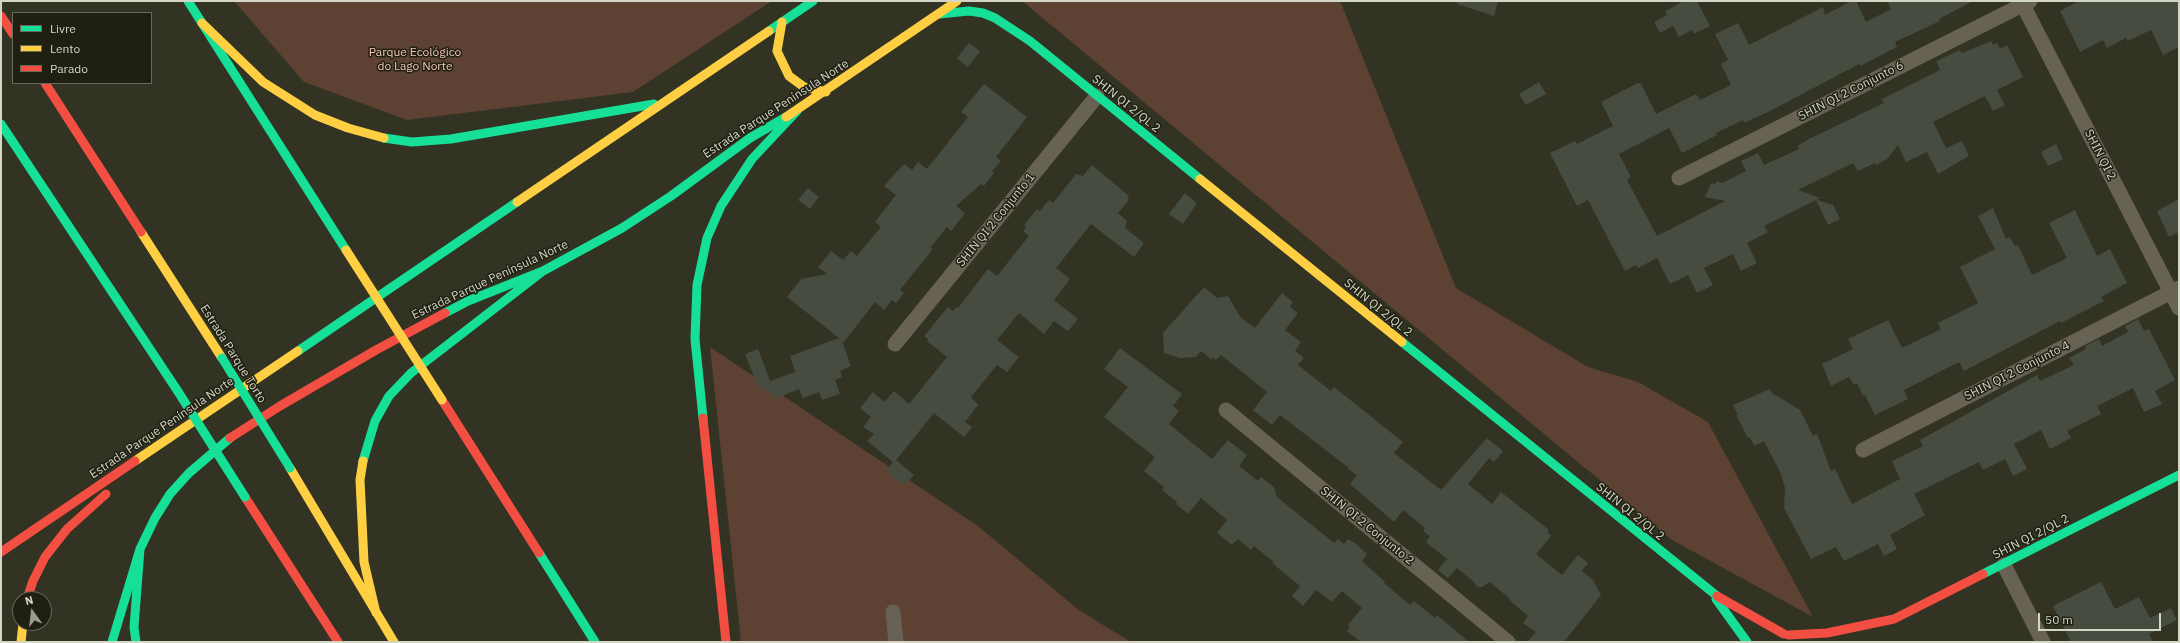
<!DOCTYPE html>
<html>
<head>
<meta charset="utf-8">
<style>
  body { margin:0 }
  #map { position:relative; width:2180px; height:643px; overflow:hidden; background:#323322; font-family:"IBM Plex Sans",sans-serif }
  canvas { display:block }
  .frame { position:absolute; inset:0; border:2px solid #d4d6c5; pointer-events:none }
  .legend { position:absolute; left:12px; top:12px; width:140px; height:72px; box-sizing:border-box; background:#1f2012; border:1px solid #67695a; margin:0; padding:5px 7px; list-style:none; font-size:12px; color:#d4d6c5 }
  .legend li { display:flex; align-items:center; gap:8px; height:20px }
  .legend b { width:20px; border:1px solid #67695a }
  .north { position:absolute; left:12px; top:591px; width:40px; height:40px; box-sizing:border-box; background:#1f2012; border:1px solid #67695a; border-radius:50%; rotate:345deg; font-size:11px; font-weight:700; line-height:16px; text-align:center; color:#d4d6c5 }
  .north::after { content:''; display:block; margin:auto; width:14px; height:18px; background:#9b9d8c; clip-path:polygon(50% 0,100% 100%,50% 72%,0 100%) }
  .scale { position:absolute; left:2038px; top:613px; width:123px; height:18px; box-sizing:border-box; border:2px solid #d4d6c5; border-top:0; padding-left:5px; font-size:12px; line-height:14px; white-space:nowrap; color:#d4d6c5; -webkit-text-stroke:3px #1f2012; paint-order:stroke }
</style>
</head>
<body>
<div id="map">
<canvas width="2180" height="643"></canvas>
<div class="frame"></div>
<ul class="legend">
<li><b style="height:5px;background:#16e098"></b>Livre</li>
<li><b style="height:5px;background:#ffcf43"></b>Lento</li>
<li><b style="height:5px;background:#f24e42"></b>Parado</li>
</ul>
<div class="north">N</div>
<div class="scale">50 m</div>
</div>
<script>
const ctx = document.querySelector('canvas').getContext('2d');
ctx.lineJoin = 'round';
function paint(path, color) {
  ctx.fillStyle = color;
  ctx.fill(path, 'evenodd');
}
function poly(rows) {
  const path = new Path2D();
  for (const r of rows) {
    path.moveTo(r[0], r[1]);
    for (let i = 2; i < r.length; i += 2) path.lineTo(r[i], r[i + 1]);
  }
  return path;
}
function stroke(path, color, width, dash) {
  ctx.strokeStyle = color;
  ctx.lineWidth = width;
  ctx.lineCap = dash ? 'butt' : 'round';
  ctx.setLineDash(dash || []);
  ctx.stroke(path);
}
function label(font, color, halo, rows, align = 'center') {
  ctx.font = font + ' "IBM Plex Sans",sans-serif';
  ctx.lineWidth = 3;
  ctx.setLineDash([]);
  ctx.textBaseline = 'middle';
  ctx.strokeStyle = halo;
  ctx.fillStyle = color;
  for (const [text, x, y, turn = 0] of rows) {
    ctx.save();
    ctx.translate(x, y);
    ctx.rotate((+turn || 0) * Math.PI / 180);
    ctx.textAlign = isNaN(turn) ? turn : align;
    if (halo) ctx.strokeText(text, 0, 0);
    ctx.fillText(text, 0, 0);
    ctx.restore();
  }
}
paint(poly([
  [234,1,772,1,633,92,407,120,304,82],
  [1022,1,1340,1,1456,288,1588,367,1638,382,1708,422,1813,617,1672,540],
  [710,347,978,526,1079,610,1131,642,741,642]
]), '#5d4133');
paint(poly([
  [1457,1,1498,1,1494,16,1457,4],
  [1684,1,1697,1,1710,26,1694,34,1692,30,1679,37,1673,26,1660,33,1654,22,1667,15,1665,11],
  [1851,1,1856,1,1866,22,1891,9,1887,1,1973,1,1939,19,1940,21,1895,42,1897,47,1860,66,1859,64,1770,111,1744,123,1743,120,1716,133,1717,135,1682,153,1669,128,1619,154,1631,177,1627,180,1657,236,1725,201,1705,197,1711,183,1716,184,1717,181,1722,183,1746,171,1741,161,1758,153,1764,165,1799,149,1797,146,1809,139,1884,103,1882,99,1940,70,1936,61,1960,50,1962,53,1991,41,1993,45,1997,43,2000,49,2007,45,2023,77,1997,90,2005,105,1993,111,1985,96,1933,122,1946,148,1962,141,1969,156,1938,174,1927,152,1906,162,1898,145,1887,159,1876,165,1875,163,1858,171,1853,163,1798,190,1820,198,1817,200,1833,205,1840,219,1828,225,1816,200,1764,226,1768,232,1747,243,1757,263,1741,271,1733,254,1704,268,1713,285,1697,293,1688,275,1670,284,1657,258,1638,268,1636,265,1625,271,1588,200,1577,206,1550,153,1575,141,1577,144,1613,126,1601,102,1638,83,1641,84,1656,114,1696,94,1700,100,1731,85,1721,64,1728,60,1715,34,1738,23,1749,45,1823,7,1825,15],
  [2079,1,2179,1,2179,47,2163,55,2151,30,2128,41,2126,38,2107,48,2103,40,2080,52,2060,11],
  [969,43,980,51,968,67,957,58],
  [1539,82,1546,94,1526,105,1519,94],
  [984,84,1027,117,996,157,1001,161,992,171,994,173,984,186,981,184,956,206,965,213,951,231,947,227,930,248,933,249,900,290,904,293,896,303,892,300,884,310,875,302,844,342,842,341,851,366,840,371,842,377,835,380,840,394,822,400,819,392,803,398,799,389,777,398,757,384,745,354,758,349,770,381,795,372,790,356,839,338,787,297,801,279,827,274,818,267,831,251,843,260,851,251,857,256,881,227,875,222,896,195,884,186,904,164,912,170,918,162,927,169,968,117,961,112],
  [2056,144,2063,159,2048,166,2041,152],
  [1092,165,1129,196,1127,198,1129,200,1118,213,1127,221,1125,228,1144,243,1134,257,1091,224,1056,268,1070,279,1054,300,1078,319,1068,331,1054,321,1044,334,1019,313,997,340,1019,357,1007,372,997,365,971,397,978,405,965,422,972,427,964,437,934,413,896,460,914,475,905,485,886,471,893,462,867,441,874,434,863,427,871,417,860,408,873,392,884,402,894,391,909,404,947,357,927,341,928,339,924,336,948,307,953,311,956,307,958,308,988,269,997,276,1029,236,1023,231,1026,227,1024,225,1037,209,1040,211,1049,200,1053,203,1076,174,1083,176],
  [808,188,819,197,810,209,798,200],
  [1185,193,1197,203,1183,224,1169,214],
  [2179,199,2179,232,2169,237,2157,211],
  [1993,208,2006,239,2010,237,2015,246,2018,245,2032,275,2067,258,2049,223,2075,210,2097,256,2110,249,2127,283,2101,297,2104,301,2061,323,2060,321,1964,371,1959,362,1904,390,1908,399,1875,415,1865,395,1863,396,1857,383,1854,385,1849,377,1831,386,1822,364,1853,349,1848,339,1888,320,1902,348,1941,329,1938,323,1978,303,1960,267,1995,249,1978,216],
  [1204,287,1217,298,1228,296,1241,318,1255,328,1282,293,1293,302,1290,307,1298,313,1285,330,1301,342,1295,351,1304,358,1298,365,1331,391,1334,387,1403,442,1394,453,1441,490,1487,438,1503,451,1494,462,1489,458,1468,484,1492,504,1501,492,1549,530,1547,532,1551,536,1536,554,1562,575,1578,555,1588,563,1582,571,1593,580,1601,595,1564,642,1527,642,1536,632,1523,623,1528,616,1509,600,1510,599,1490,582,1482,587,1477,587,1472,580,1457,568,1448,578,1438,570,1447,559,1426,542,1430,536,1423,531,1425,528,1403,510,1394,522,1350,484,1357,475,1348,469,1349,468,1280,415,1272,425,1253,410,1267,392,1221,355,1216,360,1213,358,1211,359,1201,351,1196,357,1180,358,1164,353,1163,333],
  [2138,319,2144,331,2149,329,2175,380,2155,391,2162,404,2144,412,2133,388,2097,406,2101,414,2067,431,2071,438,2050,449,2041,430,2014,444,2027,469,2013,476,2005,459,1983,470,1979,462,1914,494,1925,515,1890,535,1897,549,1884,556,1878,544,1844,561,1836,547,1811,559,1784,508,1785,488,1781,474,1764,441,1754,446,1750,437,1748,438,1736,415,1738,415,1733,405,1770,389,1772,393,1800,410,1813,436,1817,434,1831,471,1835,469,1852,504,1900,479,1892,461,1923,446,1920,440,2037,375,2040,381,2074,365,2069,358,2086,349,2085,346,2099,339,2102,346,2128,332,2125,326],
  [1120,348,1182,394,1173,406,1179,411,1169,424,1212,459,1228,440,1247,455,1239,466,1258,481,1261,477,1274,487,1277,497,1334,543,1338,539,1344,544,1348,539,1356,544,1367,554,1362,561,1385,582,1384,583,1410,605,1414,601,1435,618,1437,615,1469,642,1361,642,1347,631,1350,627,1348,625,1362,608,1342,591,1332,602,1316,590,1303,606,1292,596,1300,586,1272,563,1274,562,1254,546,1251,550,1238,539,1232,545,1217,533,1227,520,1201,498,1188,514,1176,504,1177,502,1162,490,1164,487,1144,471,1155,457,1104,417,1128,387,1104,369],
  [2101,582,2115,609,2139,597,2150,618,2171,608,2177,620,2149,634,2153,642,2071,642,2053,606]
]), '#474c40');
stroke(poly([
  [2021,1,2179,308],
  [1679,178,2030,1],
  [895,344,1097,96],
  [1226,410,1508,642],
  [1863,450,2179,288],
  [2004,565,2043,642],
  [893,612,896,642]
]), '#686255', 15);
stroke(poly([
  [188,1,346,250],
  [939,14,969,11,983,13,995,18,1030,41,1200,179],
  [769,31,813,1],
  [1,124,177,390],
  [384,138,412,142,451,139,654,104],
  [445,313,468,301,543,271,622,228,671,196,750,138,786,117],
  [1402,342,1717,596],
  [298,351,517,202],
  [703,418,695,339,697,285,707,238,721,206,752,159,797,111],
  [363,461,375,421,389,396,411,373,543,271],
  [539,553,595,642],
  [1983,574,2179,475],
  [1716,599,1747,642],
  [112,642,140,549,155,518,170,494,189,473,230,438],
  [136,642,134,627,140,549]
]), '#16e098', 9);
stroke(poly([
  [782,22,777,51,789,76,804,87,826,92],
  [202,23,263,82,315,115,348,128,384,138],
  [786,117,957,1],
  [1200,179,1402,342],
  [517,202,769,31],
  [141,232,222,358],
  [135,461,298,351],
  [363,461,360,480,364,562,376,613],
  [290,468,394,642],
  [21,642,23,623]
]), '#ffcf43', 9);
stroke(poly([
  [1,16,13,34],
  [45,83,141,232],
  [442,400,539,553],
  [703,418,726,642],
  [230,438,280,406,376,350,445,313],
  [245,497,338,642],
  [1,552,135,461],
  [1717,596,1784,634],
  [27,599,33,581,45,557,67,529,106,494],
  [1788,635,1827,633,1894,619,1983,574]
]), '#f24e42', 9);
stroke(poly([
  [222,358,290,468],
  [177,390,245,497]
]), '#16e098', 9);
stroke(poly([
  [346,250,442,400]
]), '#ffcf43', 9);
label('12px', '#f5c6b4', '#1f2012', [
  ["Parque Ecológico",415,53],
  ["do Lago Norte",415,67]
]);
label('12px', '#d4d6c5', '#1f2012', [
  ["SHIN QI 2 Conjunto 6",1851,91,-27],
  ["SHIN QI 2/QL 2",1126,104,39],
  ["Estrada Parque Península Norte",776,109,-33],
  ["SHIN QI 2",2100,155,63],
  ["SHIN QI 2 Conjunto 1",996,220,-51],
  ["Estrada Parque Península Norte",490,280,-25],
  ["SHIN QI 2/QL 2",1378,308,39],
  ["Estrada Parque Torto",233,354,58],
  ["SHIN QI 2 Conjunto 4",2017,371,-27],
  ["Estrada Parque Península Norte",162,428,-34],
  ["SHIN QI 2/QL 2",1630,512,39],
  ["SHIN QI 2 Conjunto 2",1367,526,39],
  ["SHIN QI 2/QL 2",2031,537,-27]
]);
</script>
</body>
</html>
